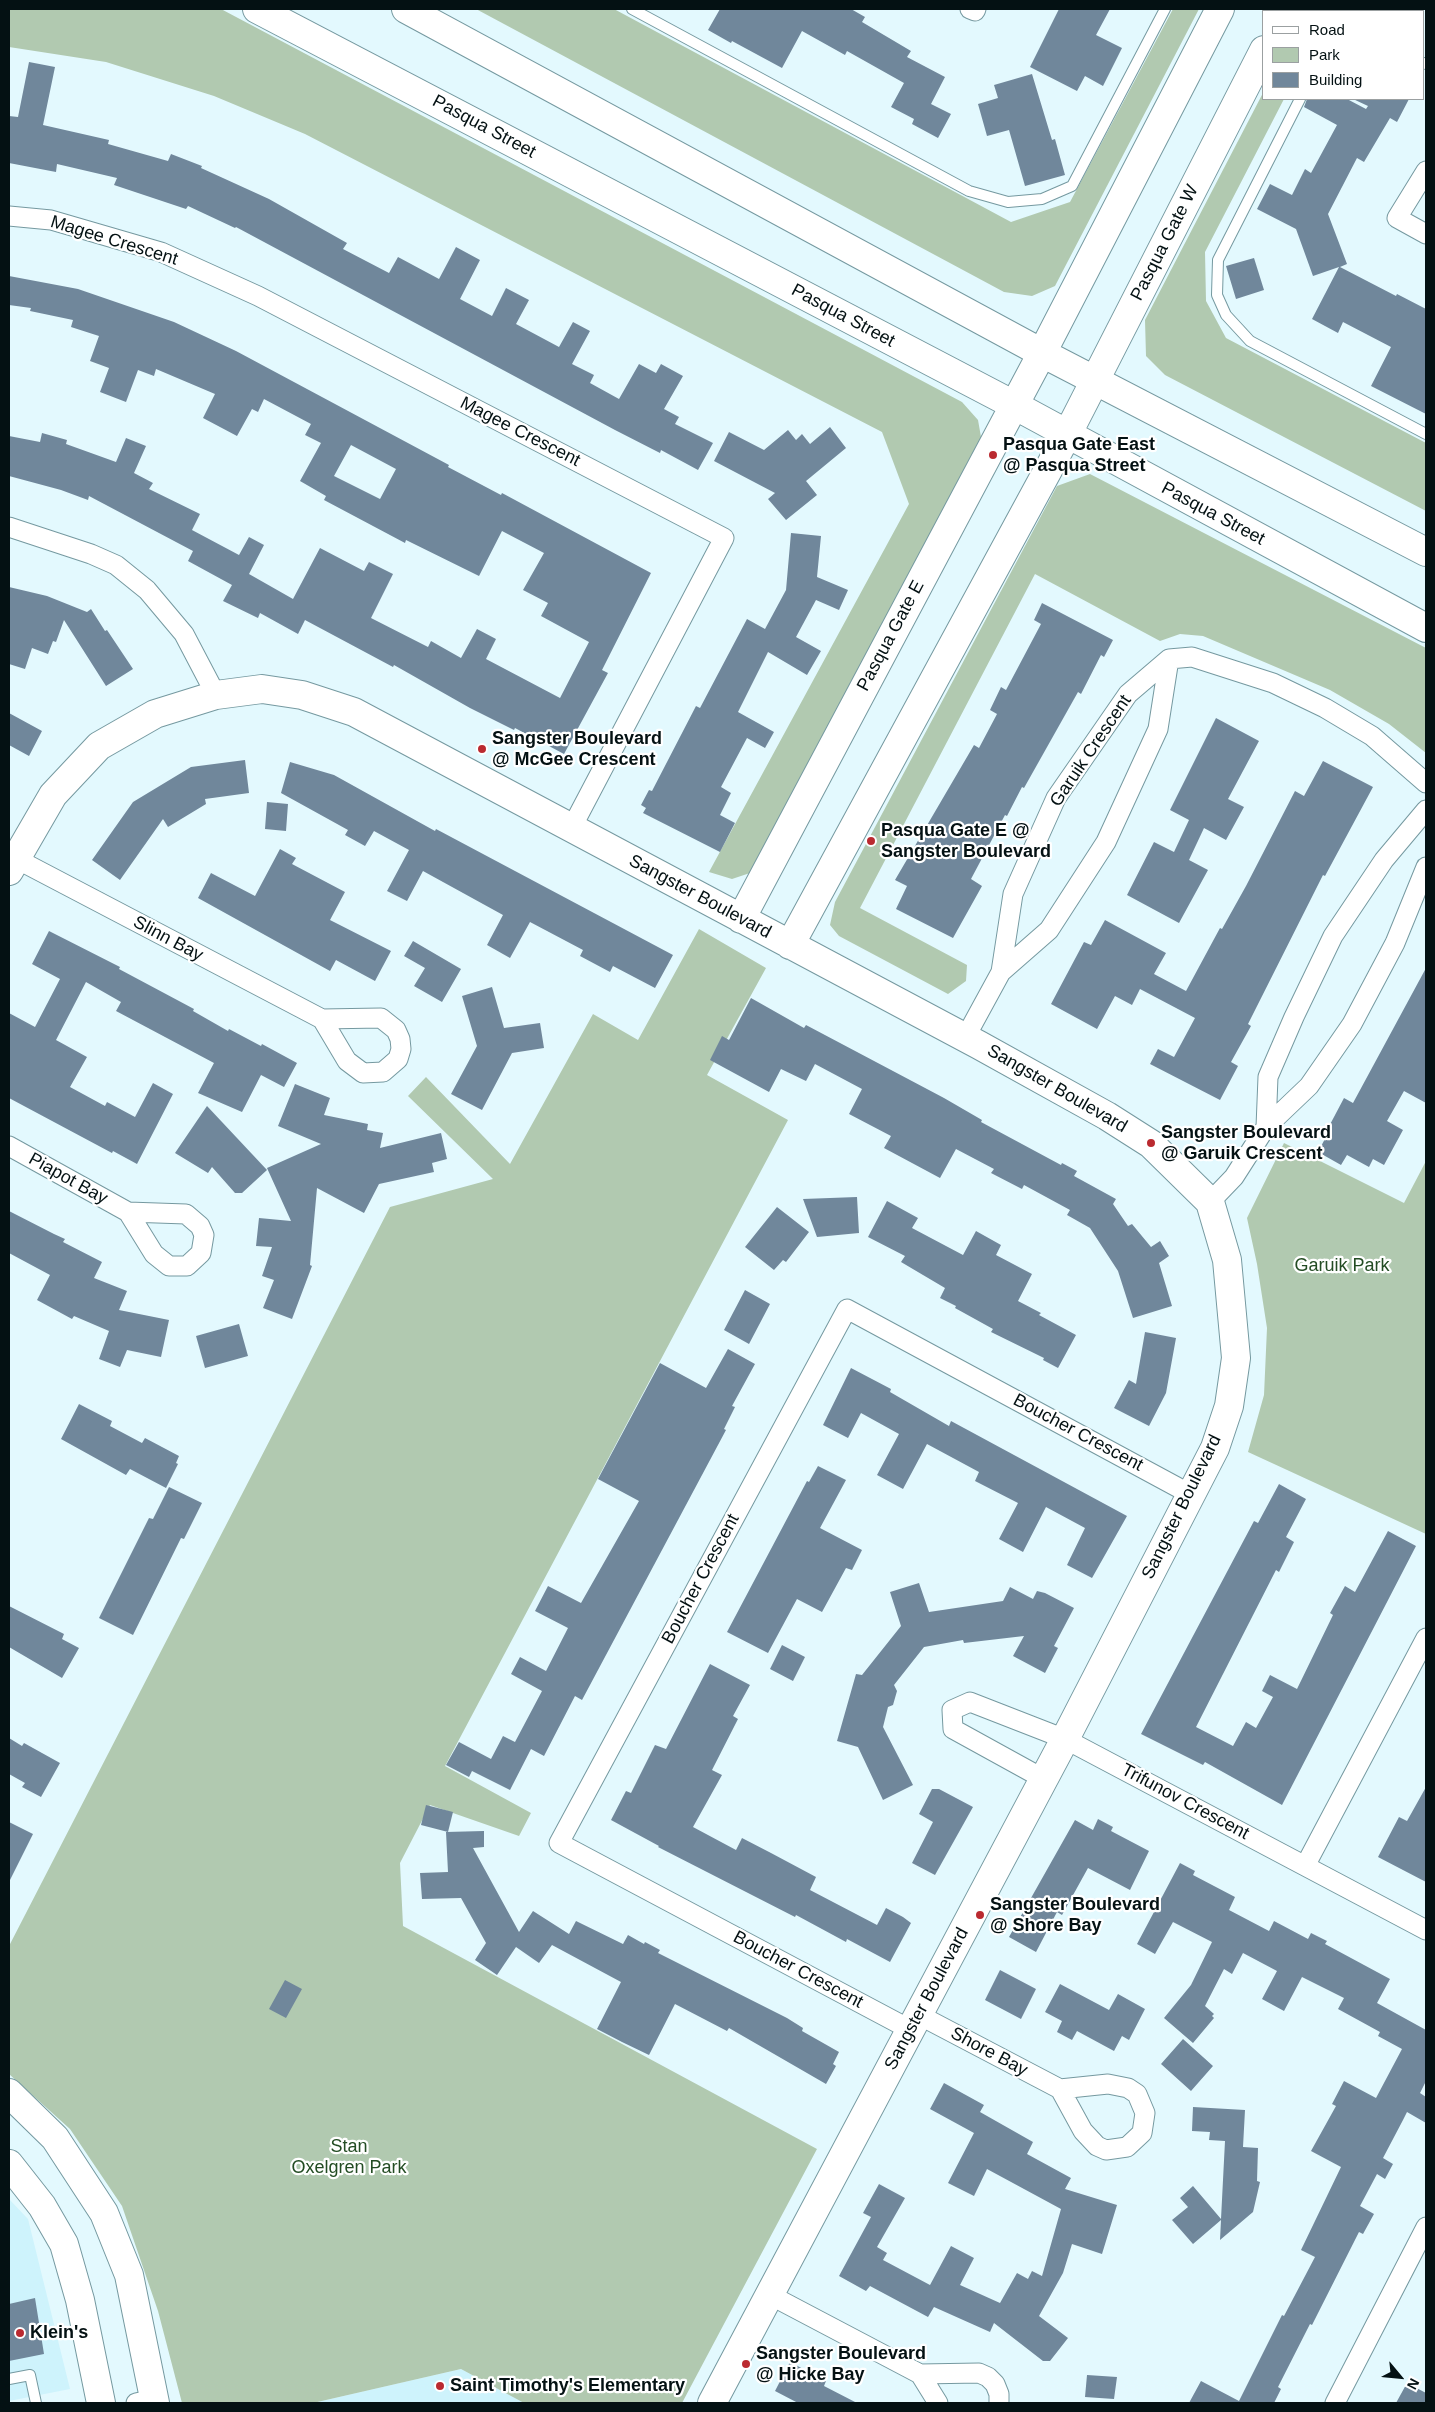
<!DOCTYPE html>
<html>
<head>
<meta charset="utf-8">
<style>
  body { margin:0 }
  #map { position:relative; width:1435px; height:2412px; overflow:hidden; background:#e3f9fe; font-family:Helvetica,sans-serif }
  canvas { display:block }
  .frame { position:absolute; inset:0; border:10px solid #041113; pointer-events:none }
  .legend { position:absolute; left:1262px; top:10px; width:162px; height:90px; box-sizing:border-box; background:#fff; border:1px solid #9ba0a1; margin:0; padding:6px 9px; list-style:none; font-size:15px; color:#041113 }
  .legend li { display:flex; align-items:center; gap:10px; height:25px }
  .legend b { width:25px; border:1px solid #9ba0a1 }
  .north { position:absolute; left:1375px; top:2352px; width:50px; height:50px; -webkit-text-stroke:4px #fff; paint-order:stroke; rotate:118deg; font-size:14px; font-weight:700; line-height:20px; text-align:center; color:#041113 }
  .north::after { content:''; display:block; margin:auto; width:18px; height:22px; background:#041113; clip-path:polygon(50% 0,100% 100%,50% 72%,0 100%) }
</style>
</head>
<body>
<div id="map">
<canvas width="1435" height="2412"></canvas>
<div class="frame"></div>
<ul class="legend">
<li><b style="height:6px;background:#fff"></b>Road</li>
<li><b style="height:14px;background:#b1c9b0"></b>Park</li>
<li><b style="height:14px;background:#70879b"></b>Building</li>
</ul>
<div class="north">N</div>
</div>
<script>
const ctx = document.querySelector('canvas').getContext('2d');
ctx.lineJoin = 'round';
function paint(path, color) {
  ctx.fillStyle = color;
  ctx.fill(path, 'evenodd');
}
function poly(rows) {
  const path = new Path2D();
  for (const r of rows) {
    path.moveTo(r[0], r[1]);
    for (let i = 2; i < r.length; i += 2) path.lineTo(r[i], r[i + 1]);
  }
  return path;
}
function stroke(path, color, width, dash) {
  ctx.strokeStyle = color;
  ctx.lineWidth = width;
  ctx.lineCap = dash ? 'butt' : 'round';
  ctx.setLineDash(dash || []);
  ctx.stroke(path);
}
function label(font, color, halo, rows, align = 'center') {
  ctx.font = font + ' Helvetica,sans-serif';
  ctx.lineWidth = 4.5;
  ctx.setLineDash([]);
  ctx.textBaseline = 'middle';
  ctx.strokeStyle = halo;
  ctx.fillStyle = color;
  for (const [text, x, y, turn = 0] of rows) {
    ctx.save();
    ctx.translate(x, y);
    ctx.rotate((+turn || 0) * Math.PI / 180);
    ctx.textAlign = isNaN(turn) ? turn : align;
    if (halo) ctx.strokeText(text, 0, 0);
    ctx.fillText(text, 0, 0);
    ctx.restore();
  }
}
paint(poly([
  [9,2199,28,2219,70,2389,9,2401],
  [461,2369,524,2403,313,2403]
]), '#cef3fc');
paint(poly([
  [9,9,221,9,962,402,978,420,981,437,977,453,750,873,732,879,709,872,909,504,882,432,305,134,214,96,106,62,9,47],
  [476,9,614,9,1011,222,1070,202,1173,9,1199,9,1055,286,1032,296,1004,292],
  [1264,91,1264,99,1284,99,1205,252,1206,301,1226,338,1426,443,1426,511,1165,375,1146,356,1145,320],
  [1090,474,1426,648,1426,753,1389,724,1330,690,1203,636,1180,634,1160,641,1035,574,860,908,967,965,966,981,948,994,839,936,830,925,835,902,1057,486],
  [699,929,766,968,707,1075,788,1120,445,1766,531,1813,519,1836,430,1805,400,1863,403,1926,817,2149,682,2403,524,2403,461,2369,313,2403,182,2403,158,2311,122,2206,70,2129,9,2074,9,1946,390,1207,493,1179,408,1096,426,1077,510,1164,593,1014,638,1040],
  [1284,1143,1404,1203,1426,1161,1426,1534,1248,1452,1264,1395,1267,1328,1257,1264,1247,1218]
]), '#b1c9b0');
paint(poly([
  [720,9,851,9,865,17,862,22,911,51,907,57,945,77,931,104,951,114,938,138,912,124,914,119,891,107,904,83,847,51,845,55,802,31,782,68,732,41,731,43,708,30],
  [1059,9,1110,9,1096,35,1122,48,1103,86,1085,76,1077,91,1030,67],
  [29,62,55,67,43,125,109,140,108,144,168,161,171,154,202,166,201,168,269,199,347,243,343,249,389,273,398,257,439,279,456,247,480,260,460,299,492,316,506,288,529,300,516,324,559,347,573,322,590,331,572,364,594,375,590,383,619,399,639,364,656,373,661,364,683,376,664,409,679,417,675,424,713,443,698,470,661,450,660,453,615,430,236,227,235,228,188,206,186,209,114,185,117,178,57,164,56,172,9,163,9,116,18,117],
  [1032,74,1052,140,1055,139,1065,175,1025,186,1009,130,987,136,978,104,998,98,994,85],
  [1307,99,1347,99,1366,109,1368,106,1353,99,1409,99,1397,122,1390,118,1364,162,1357,158,1328,214,1347,264,1340,267,1396,296,1397,294,1426,309,1426,414,1371,386,1391,347,1343,322,1338,333,1312,319,1339,267,1313,276,1296,229,1257,209,1270,184,1292,195,1305,169,1311,173,1337,125,1304,107],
  [1254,258,1264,290,1236,299,1226,266],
  [9,276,78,289,174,322,236,351,449,465,448,467,501,495,502,493,651,573,602,670,608,673,564,754,515,728,514,730,470,708,394,665,393,667,305,620,298,634,260,613,258,618,223,601,232,585,188,561,193,551,89,496,88,500,61,490,9,476,9,436,40,442,42,433,67,440,66,444,116,462,126,438,146,446,134,473,153,483,149,489,200,514,192,530,239,555,249,537,264,545,249,574,293,599,320,548,364,571,369,562,393,574,371,618,428,647,431,641,461,658,477,629,496,639,486,659,560,698,589,642,541,616,548,603,523,590,544,553,502,531,479,576,406,540,405,543,324,500,326,496,300,481,321,443,305,435,311,424,264,399,258,412,252,409,237,436,203,418,215,394,156,369,154,376,138,370,126,402,100,392,109,368,90,361,99,336,71,327,73,320,30,311,31,308,9,305],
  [351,445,396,469,380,499,334,476],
  [830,427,846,448,806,481,817,495,786,520,768,499,775,493,714,461,729,432,764,450,788,430,796,440,802,434,810,444],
  [791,533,821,536,817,577,848,590,839,610,816,600,796,637,821,651,807,675,768,652,738,712,774,732,765,748,747,738,721,787,731,793,720,815,735,823,720,852,643,813,646,808,641,805,649,790,652,791,696,706,700,708,747,619,765,629,786,590],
  [9,587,47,596,87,612,91,609,105,631,107,630,133,669,106,686,64,620,56,642,53,641,48,654,32,648,25,669,9,664],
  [1042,603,1113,640,1104,657,1101,655,1081,694,1078,692,1024,788,1022,787,1007,816,1005,815,971,879,982,886,953,938,896,909,907,886,895,880,974,745,979,748,997,714,990,710,1001,687,1006,690,1041,624,1034,620],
  [9,713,42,731,29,756,9,745],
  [1216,718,1259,741,1228,799,1244,807,1226,840,1204,828,1189,860,1208,870,1179,923,1127,895,1154,842,1174,852,1189,820,1170,810],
  [245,760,249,793,205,799,206,804,168,827,163,819,120,880,92,860,133,802,191,767],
  [1323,761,1373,787,1325,876,1323,875,1248,1024,1251,1026,1231,1062,1238,1066,1220,1100,1150,1064,1158,1049,1174,1057,1195,1018,1140,989,1132,1005,1115,996,1097,1029,1051,1004,1084,942,1091,945,1105,920,1166,953,1154,974,1186,991,1220,928,1222,929,1246,886,1295,791,1304,796],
  [290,762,334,775,435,831,436,829,673,955,655,988,613,966,610,972,580,956,583,950,530,922,510,958,487,945,503,915,423,871,407,901,387,891,409,850,374,831,365,846,345,835,348,830,281,793],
  [267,802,288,804,286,831,265,829],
  [280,849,296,858,292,864,345,892,330,920,391,951,375,981,336,960,330,971,198,898,211,873,255,896],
  [49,931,120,967,119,969,194,1009,193,1011,228,1031,229,1029,261,1046,262,1044,297,1063,284,1087,261,1075,242,1112,198,1093,214,1063,116,1011,121,1002,86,982,56,1040,87,1057,70,1087,105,1106,107,1102,135,1117,153,1083,173,1094,137,1164,113,1151,112,1153,9,1098,9,1013,35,1027,60,979,32,964],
  [413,941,461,969,442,1002,414,986,425,968,404,956],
  [1426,968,1426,1103,1404,1091,1387,1121,1403,1130,1384,1165,1373,1159,1369,1167,1347,1155,1341,1165,1318,1152,1327,1135,1325,1134,1344,1098,1353,1103],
  [492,987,504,1028,540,1023,544,1048,512,1053,482,1110,451,1094,477,1046,462,996],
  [751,998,804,1028,806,1025,944,1098,982,1120,981,1122,1061,1165,1062,1163,1077,1171,1074,1176,1116,1199,1113,1204,1128,1226,1132,1224,1151,1247,1160,1241,1169,1256,1159,1263,1172,1306,1133,1318,1118,1271,1090,1228,1067,1215,1070,1210,1024,1185,1022,1189,991,1173,994,1169,956,1149,940,1178,884,1148,891,1136,849,1114,862,1089,815,1064,806,1081,781,1069,769,1092,710,1060,722,1036,729,1040],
  [295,1084,330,1098,324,1115,368,1124,367,1130,383,1133,380,1148,441,1133,447,1159,432,1163,434,1172,379,1184,364,1213,317,1188,310,1265,312,1266,292,1319,263,1308,274,1280,262,1276,272,1247,256,1246,259,1218,291,1221,267,1168,321,1144,278,1126],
  [207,1106,267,1170,242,1193,235,1193,212,1167,208,1173,175,1153],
  [857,1197,859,1233,817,1237,803,1199],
  [887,1201,918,1218,912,1228,963,1255,976,1231,1001,1245,996,1255,1032,1274,1018,1301,1041,1313,1039,1315,1076,1335,1058,1368,1043,1360,1044,1358,991,1332,993,1329,955,1308,956,1306,940,1298,945,1288,901,1262,905,1256,868,1237],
  [777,1207,809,1232,786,1262,783,1260,774,1270,745,1247],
  [9,1211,54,1234,65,1239,63,1242,102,1262,94,1278,127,1291,119,1310,169,1320,161,1357,127,1350,120,1367,99,1359,109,1331,74,1316,72,1319,37,1300,50,1275,9,1253],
  [745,1290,770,1304,749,1344,724,1330],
  [239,1324,248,1356,205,1368,196,1336],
  [1145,1332,1176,1338,1166,1393,1149,1426,1114,1408,1129,1380,1136,1384],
  [728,1349,755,1364,732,1406,735,1407,724,1429,726,1430,582,1700,575,1696,544,1756,531,1749,510,1790,472,1771,469,1777,446,1765,459,1742,491,1759,503,1736,515,1742,542,1691,511,1674,520,1657,546,1671,568,1628,535,1611,548,1586,581,1603,639,1501,598,1479,660,1363,706,1388],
  [851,1368,891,1389,890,1392,949,1426,951,1421,1127,1516,1092,1578,1067,1565,1085,1528,1046,1507,1023,1552,999,1539,1018,1503,975,1481,979,1472,927,1444,903,1489,877,1475,899,1434,861,1413,848,1438,823,1425],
  [79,1404,112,1421,110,1426,142,1443,145,1438,179,1456,176,1463,178,1464,166,1488,130,1469,126,1475,61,1439],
  [818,1466,846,1480,820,1528,862,1550,852,1570,846,1568,822,1612,797,1599,768,1653,727,1632,807,1481,809,1482],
  [1279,1484,1306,1499,1286,1537,1294,1542,1279,1572,1276,1570,1196,1727,1233,1746,1246,1722,1256,1728,1273,1697,1262,1691,1270,1675,1297,1689,1333,1615,1330,1613,1345,1586,1355,1592,1388,1531,1416,1546,1282,1805,1205,1762,1203,1765,1141,1734,1254,1521,1258,1523],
  [169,1487,202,1503,184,1539,181,1538,133,1635,99,1618,149,1518,153,1519],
  [919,1583,929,1612,1003,1601,1010,1587,1033,1599,1037,1591,1045,1593,1074,1608,1054,1646,1058,1648,1045,1673,1013,1656,1024,1636,964,1643,963,1640,924,1647,894,1685,897,1691,893,1705,888,1707,883,1727,913,1785,883,1800,858,1747,837,1741,856,1674,862,1675,901,1626,890,1592],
  [9,1606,64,1634,62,1639,79,1648,62,1678,9,1647],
  [782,1645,805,1657,793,1681,770,1669],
  [710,1664,750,1685,733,1716,738,1719,712,1770,722,1775,693,1827,736,1850,742,1838,771,1853,816,1877,810,1890,877,1925,886,1908,903,1917,911,1923,890,1962,847,1939,846,1942,796,1915,795,1917,658,1847,659,1846,611,1820,626,1791,631,1793,655,1745,666,1749],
  [9,1738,22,1746,24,1743,60,1763,41,1797,22,1787,25,1783,9,1774],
  [1426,1787,1426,1882,1378,1857,1399,1817,1407,1821],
  [932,1789,939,1789,973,1807,935,1875,912,1863,933,1822,919,1814],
  [426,1805,453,1812,448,1832,421,1825],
  [1098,1819,1113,1827,1111,1831,1149,1851,1130,1890,1088,1868,1062,1915,1057,1912,1036,1952,1009,1937,1075,1820,1093,1830],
  [9,1822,33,1834,9,1882],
  [484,1831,484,1847,473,1848,519,1932,533,1911,569,1934,576,1921,623,1944,628,1935,644,1944,645,1942,660,1950,658,1953,787,2018,803,2028,802,2031,839,2052,833,2064,836,2066,826,2084,729,2028,727,2031,675,2004,649,2055,622,2042,597,2029,621,1982,552,1945,539,1963,516,1947,497,1975,475,1960,486,1943,461,1898,422,1899,420,1873,448,1872,446,1832],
  [1180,1863,1195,1871,1193,1875,1235,1897,1229,1910,1269,1931,1274,1921,1308,1939,1311,1933,1327,1941,1325,1944,1390,1979,1377,2003,1426,2030,1426,2081,1420,2093,1426,2097,1426,2123,1407,2112,1403,2120,1383,2158,1393,2164,1385,2179,1377,2174,1360,2206,1374,2214,1363,2234,1359,2232,1312,2325,1310,2324,1278,2387,1281,2389,1274,2403,1189,2403,1201,2381,1239,2401,1282,2315,1284,2316,1315,2257,1301,2250,1341,2167,1311,2151,1336,2106,1332,2104,1344,2081,1376,2098,1402,2049,1378,2036,1380,2032,1338,2009,1344,1998,1302,1977,1284,2011,1262,1999,1277,1971,1243,1953,1232,1974,1224,1969,1205,2006,1214,2014,1212,2016,1214,2018,1193,2043,1164,2018,1191,1985,1212,1942,1173,1922,1155,1954,1137,1944],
  [1000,1970,1036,1989,1021,2019,985,2000],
  [285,1980,302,1989,286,2018,269,2009],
  [1060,1984,1109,2010,1118,1994,1145,2009,1129,2040,1122,2036,1114,2051,1077,2031,1072,2040,1057,2032,1062,2021,1045,2012],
  [1183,2039,1213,2066,1191,2091,1161,2064],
  [944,2083,984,2105,980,2112,1033,2142,1027,2154,1071,2178,1065,2189,1117,2205,1102,2254,1072,2244,1063,2273,1039,2316,1068,2338,1050,2361,1043,2361,994,2323,990,2332,934,2307,928,2317,870,2286,866,2291,839,2276,871,2217,863,2213,879,2184,905,2198,877,2247,887,2253,883,2260,930,2285,951,2246,974,2258,960,2285,1000,2303,1017,2273,1028,2279,1032,2271,1042,2276,1061,2209,987,2169,974,2196,948,2183,974,2133,930,2109],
  [1193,2107,1245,2110,1243,2147,1258,2148,1257,2181,1260,2182,1253,2212,1220,2240,1221,2220,1193,2244,1172,2220,1188,2207,1180,2198,1193,2186,1221,2219,1225,2141,1209,2140,1210,2132,1192,2131],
  [35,2298,44,2354,9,2361,9,2304],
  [790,2362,826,2381,824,2386,857,2403,798,2403,775,2391],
  [1087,2375,1117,2377,1114,2399,1085,2397],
  [1407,2383,1426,2393,1426,2403,1396,2403]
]), '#70879b');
const lane = poly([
  [632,9,969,191,1008,202,1042,199,1072,186,1165,9],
  [1424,63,1426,64],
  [1300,99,1218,260,1217,295,1226,315,1250,341,1426,434],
  [9,2379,30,2375,36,2403]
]);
const street = poly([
  [970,9,975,11,976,9],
  [1426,171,1397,218,1426,234],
  [9,216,51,220,161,252,258,296,724,538,571,829],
  [9,527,91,554,116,565,147,590,184,634,216,695],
  [9,855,322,1019,381,1018,396,1030,400,1039,401,1049,398,1059,383,1072,363,1073,347,1061,322,1019],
  [1001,972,1013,894,1056,798,1128,694,1169,659,1192,657,1273,683,1325,708,1372,736,1426,783],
  [965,1038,1001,972,1049,930,1106,842,1158,729,1169,659],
  [1266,1127,1268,1077,1294,1017,1333,936,1384,860,1426,810],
  [9,1146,128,1212,186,1214,200,1226,204,1235,201,1253,187,1266,169,1266,154,1254,128,1212],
  [1210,1202,1234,1177,1266,1127,1309,1086,1352,1024,1395,943,1426,867],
  [1042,1778,953,1729,952,1710,970,1702,1065,1739,1426,1930],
  [1305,1866,1426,1638],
  [919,2015,1060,2089,1108,2084,1128,2088,1137,2094,1145,2113,1142,2133,1127,2147,1106,2150,1097,2146,1083,2131,1060,2089],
  [911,2030,559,1843,847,1309,1190,1494],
  [770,2295,920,2374,938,2403],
  [920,2374,979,2373,988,2377,995,2384,999,2394,999,2403],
  [136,2403,154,2399],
  [1335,2403,1426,2227]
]);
const secondary = poly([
  [257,9,1014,405,1426,628],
  [406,9,1042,353,1426,552],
  [1284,11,1285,9],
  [9,871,53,795,99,746,155,714,216,695,262,689,302,695,354,712,979,1045,1107,1116,1151,1144,1210,1202,1227,1260,1236,1358,1229,1406,1215,1448,1065,1739,712,2403],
  [741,919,1042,353,1220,9],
  [790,945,1067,435,1264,50],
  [9,2093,55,2138,104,2213,129,2275,155,2403],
  [9,2164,42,2206,64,2244,80,2300,101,2403]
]);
stroke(lane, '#7599a0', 12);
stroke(street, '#7599a0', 21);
stroke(secondary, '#7599a0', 30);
stroke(lane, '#fff', 10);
stroke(street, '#fff', 19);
stroke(secondary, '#fff', 28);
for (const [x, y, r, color] of [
  [993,455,5,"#ba2a30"],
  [482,749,5,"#ba2a30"],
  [871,841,5,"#ba2a30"],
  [1151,1143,5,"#ba2a30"],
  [980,1915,5,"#ba2a30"],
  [20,2333,5,"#ba2a30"],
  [746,2364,5,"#ba2a30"],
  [440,2386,5,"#ba2a30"]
]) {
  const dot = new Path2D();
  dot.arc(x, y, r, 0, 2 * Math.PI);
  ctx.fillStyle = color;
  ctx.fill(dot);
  stroke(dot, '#fff', 2);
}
label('18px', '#041113', '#fff', [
  ["Pasqua Street",484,127,28],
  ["Magee Crescent",114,241,17],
  ["Pasqua Gate W",1165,243,-63],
  ["Pasqua Street",843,316,28],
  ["Magee Crescent",520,432,27],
  ["Pasqua Street",1213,514,28],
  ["Pasqua Gate E",891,636,-62],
  ["Garuik Crescent",1091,751,-56],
  ["Sangster Boulevard",700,897,28],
  ["Slinn Bay",168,939,28],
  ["Sangster Boulevard",1057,1089,30],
  ["Piapot Bay",68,1179,29],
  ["Boucher Crescent",1078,1433,28],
  ["Sangster Boulevard",1182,1507,-64],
  ["Boucher Crescent",701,1579,-62],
  ["Trifunov Crescent",1185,1802,28],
  ["Boucher Crescent",798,1970,28],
  ["Sangster Boulevard",927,1999,-62],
  ["Shore Bay",989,2052,28]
]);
label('bold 18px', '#041113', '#fff', [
  ["Pasqua Gate East",1003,445],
  ["@ Pasqua Street",1003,466],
  ["Sangster Boulevard",492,739],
  ["@ McGee Crescent",492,760],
  ["Pasqua Gate E @",881,831],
  ["Sangster Boulevard",881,852],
  ["Sangster Boulevard",1161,1133],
  ["@ Garuik Crescent",1161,1154],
  ["Sangster Boulevard",990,1905],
  ["@ Shore Bay",990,1926],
  ["Klein's",30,2333],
  ["Sangster Boulevard",756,2354],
  ["@ Hicke Bay",756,2375],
  ["Saint Timothy's Elementary",450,2386]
], 'left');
label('18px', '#234c23', '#fff', [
  ["Garuik Park",1342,1266],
  ["Stan",349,2147],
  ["Oxelgren Park",349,2168]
]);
</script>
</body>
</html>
